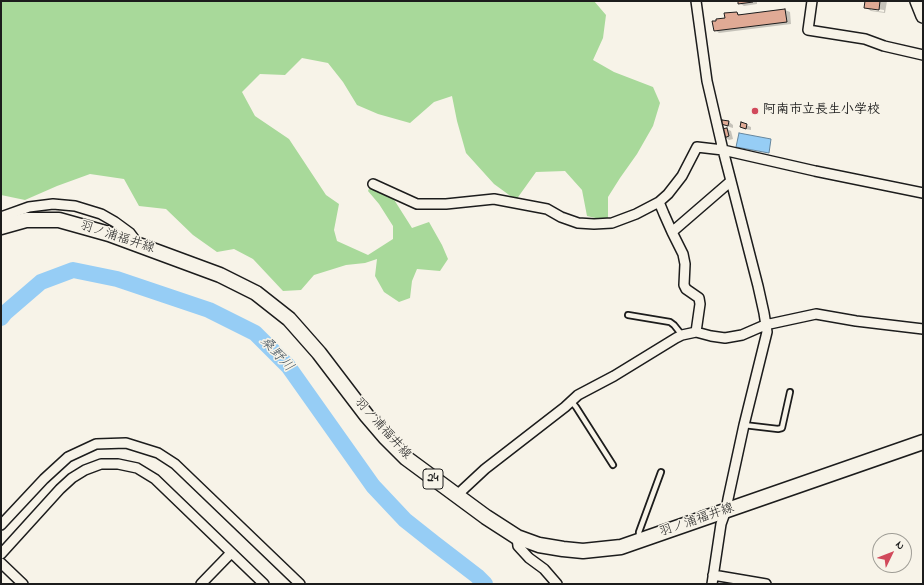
<!DOCTYPE html>
<html>
<head>
<meta charset="utf-8">
<style>
  body { margin:0 }
  #map { position:relative; width:924px; height:585px; overflow:hidden; background:#f7f3e8; font-family:"Indie Flower",sans-serif }
  canvas { display:block }
  .frame { position:absolute; inset:0; border:2px solid #1c1c1c; pointer-events:none }
  .north { position:absolute; left:872px; top:533px; width:40px; height:40px; box-sizing:border-box; background:#f7f3e8; border:1px solid #9f9d96; border-radius:50%; rotate:47deg; font-size:11px; font-weight:700; line-height:16px; text-align:center; color:#1c1c1c }
  .north::after { content:''; display:block; margin:auto; width:14px; height:18px; background:#d1495b; clip-path:polygon(50% 0,100% 100%,50% 72%,0 100%) }
</style>
</head>
<body>
<div id="map">
<canvas width="924" height="585"></canvas>
<div class="frame"></div>
<div class="north">N</div>
</div>
<script>
const ctx = document.querySelector('canvas').getContext('2d');
ctx.lineJoin = 'round';
function paint(path, color) {
  ctx.fillStyle = color;
  ctx.fill(path, 'evenodd');
}
function poly(rows) {
  const path = new Path2D();
  for (const r of rows) {
    path.moveTo(r[0], r[1]);
    for (let i = 2; i < r.length; i += 2) path.lineTo(r[i], r[i + 1]);
  }
  return path;
}
function stroke(path, color, width, dash) {
  ctx.strokeStyle = color;
  ctx.lineWidth = width;
  ctx.lineCap = dash ? 'butt' : 'round';
  ctx.setLineDash(dash || []);
  ctx.stroke(path);
}
function label(font, color, halo, rows, align = 'center') {
  ctx.font = font + ' "Indie Flower","Klee One",sans-serif';
  ctx.lineWidth = 3;
  ctx.setLineDash([]);
  ctx.textBaseline = 'middle';
  ctx.strokeStyle = halo;
  ctx.fillStyle = color;
  for (const [text, x, y, turn = 0] of rows) {
    ctx.save();
    ctx.translate(x, y);
    ctx.rotate((+turn || 0) * Math.PI / 180);
    ctx.textAlign = isNaN(turn) ? turn : align;
    if (halo) ctx.strokeText(text, 0, 0);
    ctx.fillText(text, 0, 0);
    ctx.restore();
  }
}
paint(poly([
  [1,1,594,1,606,15,603,38,593,60,614,72,653,87,660,103,653,126,637,154,620,178,608,197,608,221,587,216,582,190,565,171,536,172,516,200,494,184,466,153,457,121,452,96,434,102,410,123,378,114,357,105,343,82,328,63,302,58,285,75,260,74,242,92,255,116,289,139,326,195,339,204,334,230,337,241,368,255,393,239,393,226,379,204,368,191,370,186,393,198,412,228,429,222,442,245,448,259,440,271,417,269,412,281,410,298,399,302,384,292,375,276,377,259,365,263,346,265,314,275,301,290,283,291,253,259,234,249,217,252,193,235,166,209,139,206,124,179,90,174,57,186,25,200,1,195]
]), '#a8d99a');
const water = poly([
  [739,133,771,139,769,153,736,147,739,133]
]);
paint(water, '#96cdf5');
stroke(water, '#65869e', 1);
paint(poly([
  [739,1,757,1,757,4,744,6,739,3],
  [866,1,887,1,885,13,871,11,865,7],
  [871,8,884,10,884,12,871,10],
  [785,10,790,12,791,24,719,33,715,30,726,19,737,13,741,15],
  [729,122,733,125,733,128,726,126,722,124],
  [741,123,751,127,751,130,745,129,741,127],
  [727,129,731,131,733,139,729,140,725,137]
]), '#0003');
stroke(poly([
  [1,318,5,313,41,282,73,270,117,279,209,310,255,333,288,366,373,486,405,520,434,543,477,576,485,584]
]), '#96cdf5', 16);
const building = poly([
  [738,1,753,1,753,2,738,4,738,1],
  [865,1,880,1,879,10,864,8,865,1],
  [785,9,787,22,714,31,712,21,716,21,716,19,725,18,724,13,737,12,738,15,785,9],
  [722,120,729,121,728,126,721,124,722,120],
  [741,122,747,124,746,129,740,127,741,122],
  [727,128,729,136,724,138,721,129,727,128]
]);
paint(building, '#e0aa95');
stroke(building, '#1c1c1c', 1);
const lane = poly([
  [628,315,670,322,674,325,682,335],
  [571,401,576,407,613,465],
  [744,425,778,429,782,428,790,392],
  [639,538,639,532,661,472]
]);
const street = poly([
  [696,1,707,81,723,150,758,286,764,313,767,332,744,425,728,499,726,510,721,524,712,584],
  [812,1,808,30,865,39,884,46,923,55],
  [373,184,417,204,446,204,494,199,547,209,561,217,578,223,594,224,612,223,636,214,659,202,668,194,682,176,697,147,723,150,815,171,923,193],
  [659,202,664,214,672,232,731,181],
  [1,217,29,207,53,204,75,206,101,214,115,222,130,233,139,245],
  [672,232,683,254,685,264,684,285,686,289,699,298,700,304,696,332],
  [456,496,485,469,565,407,578,395,614,376,676,338,682,335,696,332,711,336,725,338,742,335,765,325,816,314,856,321,923,329],
  [1,525,44,479,68,457,96,444,126,443,158,453,175,464,300,584],
  [517,537,518,546,529,558,544,569,557,584],
  [1,554,60,489,72,478,85,470,101,464,118,464,137,468,155,479,264,584],
  [1,563,23,584],
  [713,575,766,584],
  [201,584,231,553]
]);
const secondary = poly([
  [917,1,923,16]
]);
const primary = poly([
  [1,227,26,220,59,220,109,234,220,275,256,293,289,319,319,353,367,416,385,437,406,458,486,517,517,537,539,545,563,549,583,551,621,547,923,442]
]);
stroke(lane, '#1c1c1c', 8);
stroke(street, '#1c1c1c', 12);
stroke(secondary, '#1c1c1c', 16);
stroke(primary, '#1c1c1c', 17);
stroke(lane, '#f7f3e8', 4.5);
stroke(street, '#f7f3e8', 9);
stroke(secondary, '#f7f3e8', 13);
stroke(primary, '#f7f3e8', 14);
for (const [x, y, r, color] of [
  [755,111,4,"#d1495b"]
]) {
  const dot = new Path2D();
  dot.arc(x, y, r, 0, 2 * Math.PI);
  ctx.fillStyle = color;
  ctx.fill(dot);
  stroke(dot, '#f7f3e8', 1.5);
}
for (const [x, y, w] of [
  [433,479,20]
]) {
  const box = new Path2D();
  box.roundRect(x - w / 2, y - 10, w, 20, 3);
  ctx.fillStyle = '#f7f3e8';
  ctx.fill(box);
  stroke(box, '#1c1c1c', 1);
}
label('bold 12px', '#1c1c1c', null, [
  ["24",433,479]
]);
label('bold 13px', '#1c1c1c', '#f7f3e8', [
  ["阿南市立長生小学校",763,111]
], 'left');
label('13px', '#1c1c1c', '#f7f3e8', [
  ["羽ノ浦福井線",117,238,18],
  ["羽ノ浦福井線",382,429,48],
  ["羽ノ浦福井線",697,521,-19]
]);
label('italic 14px', '#41515d', '#f7f3e8', [
  ["桑野川",276,355,47]
]);
</script>
</body>
</html>
